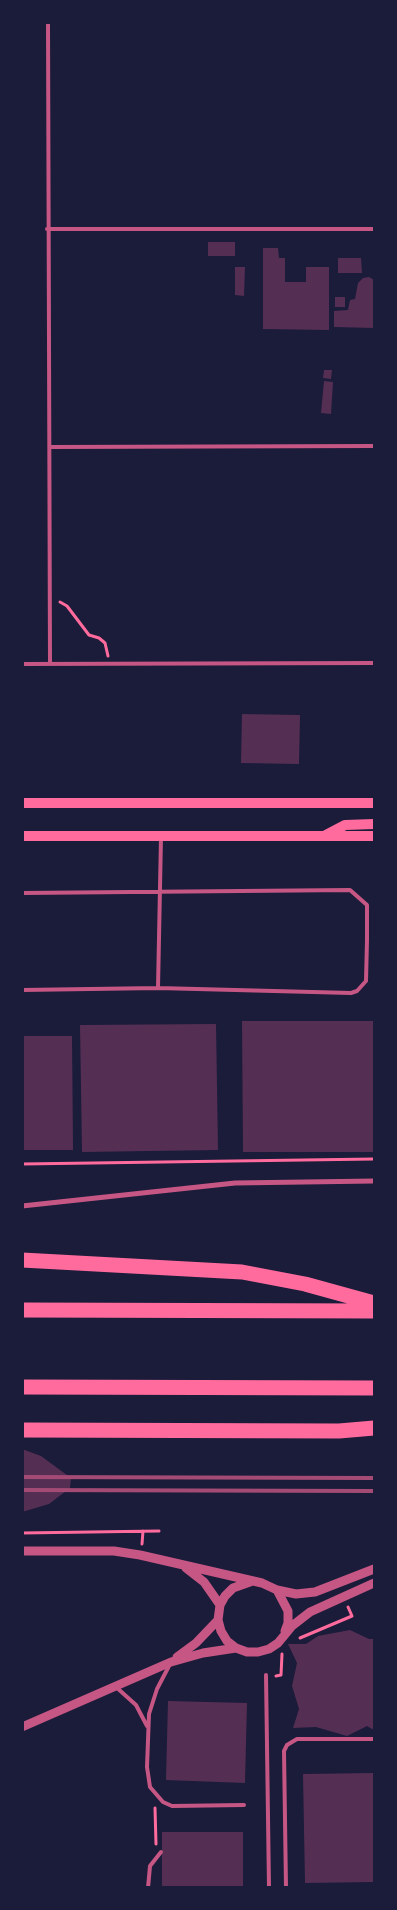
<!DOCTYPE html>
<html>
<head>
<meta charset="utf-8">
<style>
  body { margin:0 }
  #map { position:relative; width:397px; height:1910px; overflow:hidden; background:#1b1b3a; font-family:"Noto Serif",serif }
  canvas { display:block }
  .frame { position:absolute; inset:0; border:24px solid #1b1b3a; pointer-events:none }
</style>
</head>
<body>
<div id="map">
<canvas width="397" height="1910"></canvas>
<div class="frame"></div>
</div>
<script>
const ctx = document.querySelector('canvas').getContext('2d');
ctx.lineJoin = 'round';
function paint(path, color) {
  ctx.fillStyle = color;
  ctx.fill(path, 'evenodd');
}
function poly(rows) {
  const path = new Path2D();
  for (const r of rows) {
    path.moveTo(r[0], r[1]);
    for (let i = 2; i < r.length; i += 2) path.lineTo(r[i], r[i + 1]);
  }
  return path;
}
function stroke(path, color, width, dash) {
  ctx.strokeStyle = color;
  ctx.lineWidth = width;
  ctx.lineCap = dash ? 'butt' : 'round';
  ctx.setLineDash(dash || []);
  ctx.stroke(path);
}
paint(poly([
  [208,242,235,242,235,256,208,256],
  [263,248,278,248,279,258,285,258,285,282,306,282,306,267,329,267,329,330,263,329],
  [338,258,361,258,362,273,338,273],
  [235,267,245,267,244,296,235,295],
  [369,277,374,280,374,328,334,327,334,311,348,310,350,300,355,299,358,283,363,278],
  [335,297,345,297,345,307,335,307],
  [324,370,332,370,331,379,323,378],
  [324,381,333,382,331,414,321,413],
  [242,714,300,715,299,764,241,763],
  [242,1021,374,1021,374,1152,243,1152],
  [216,1024,218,1150,82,1152,80,1025],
  [22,1036,72,1036,73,1150,22,1150],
  [22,1449,41,1456,71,1478,70,1488,49,1504,22,1512],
  [350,1630,369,1639,374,1639,374,1730,367,1726,347,1736,316,1727,293,1728,299,1709,292,1686,297,1663,288,1644,306,1644,318,1636],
  [168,1701,247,1703,245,1783,166,1780],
  [374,1773,374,1882,305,1883,303,1774],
  [162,1832,243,1832,243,1888,162,1888]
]), '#542f53');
stroke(poly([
  [60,602,67,606,89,635,99,638,105,643,108,656],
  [22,1164,374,1159],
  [22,1533,159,1531],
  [142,1544,143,1531],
  [300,1638,352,1616,348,1607],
  [276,1676,281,1675,282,1654],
  [155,1808,156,1844]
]), '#ff6b9d', 3);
stroke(poly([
  [48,22,50,664],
  [47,229,374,229],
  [50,447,374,446],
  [22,664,374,663],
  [22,893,350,890,367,905,367,940,366,981,357,991,351,993,158,988,22,990],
  [158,988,161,837],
  [169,1666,157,1689,149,1714,147,1767,150,1787,163,1802,172,1806,244,1805],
  [266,1675,269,1888],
  [116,1687,136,1705,147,1726],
  [148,1888,150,1866,161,1852],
  [286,1888,284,1751,287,1745,297,1739,374,1739]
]), '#c65784', 4);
stroke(poly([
  [22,1206,235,1183,374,1181]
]), '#c65784', 5);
stroke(poly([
  [22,1551,114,1551,140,1555,262,1583,277,1590,296,1594,315,1592,374,1569],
  [186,1568,204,1582,220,1605],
  [250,1582,233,1588,225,1596,220,1605,218,1620,221,1631,227,1641,236,1648,247,1652,258,1652,269,1649,278,1643,292,1626,310,1612,374,1583],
  [277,1590,288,1611,288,1623,285,1631],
  [177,1657,196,1643,218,1620],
  [22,1727,171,1662,203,1653,236,1648]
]), '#c65784', 9);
stroke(poly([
  [22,803,374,803],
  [326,835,345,825,374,824],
  [22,836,374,836]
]), '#ff6b9d', 10);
stroke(poly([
  [22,1260,242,1272,305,1284,374,1303],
  [22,1310,374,1311],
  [22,1387,374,1388],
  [22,1430,339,1431,374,1428]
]), '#ff6b9d', 15);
stroke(poly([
  [22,1477,374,1478],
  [22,1490,374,1491]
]), '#a44b75', 4);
</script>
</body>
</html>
